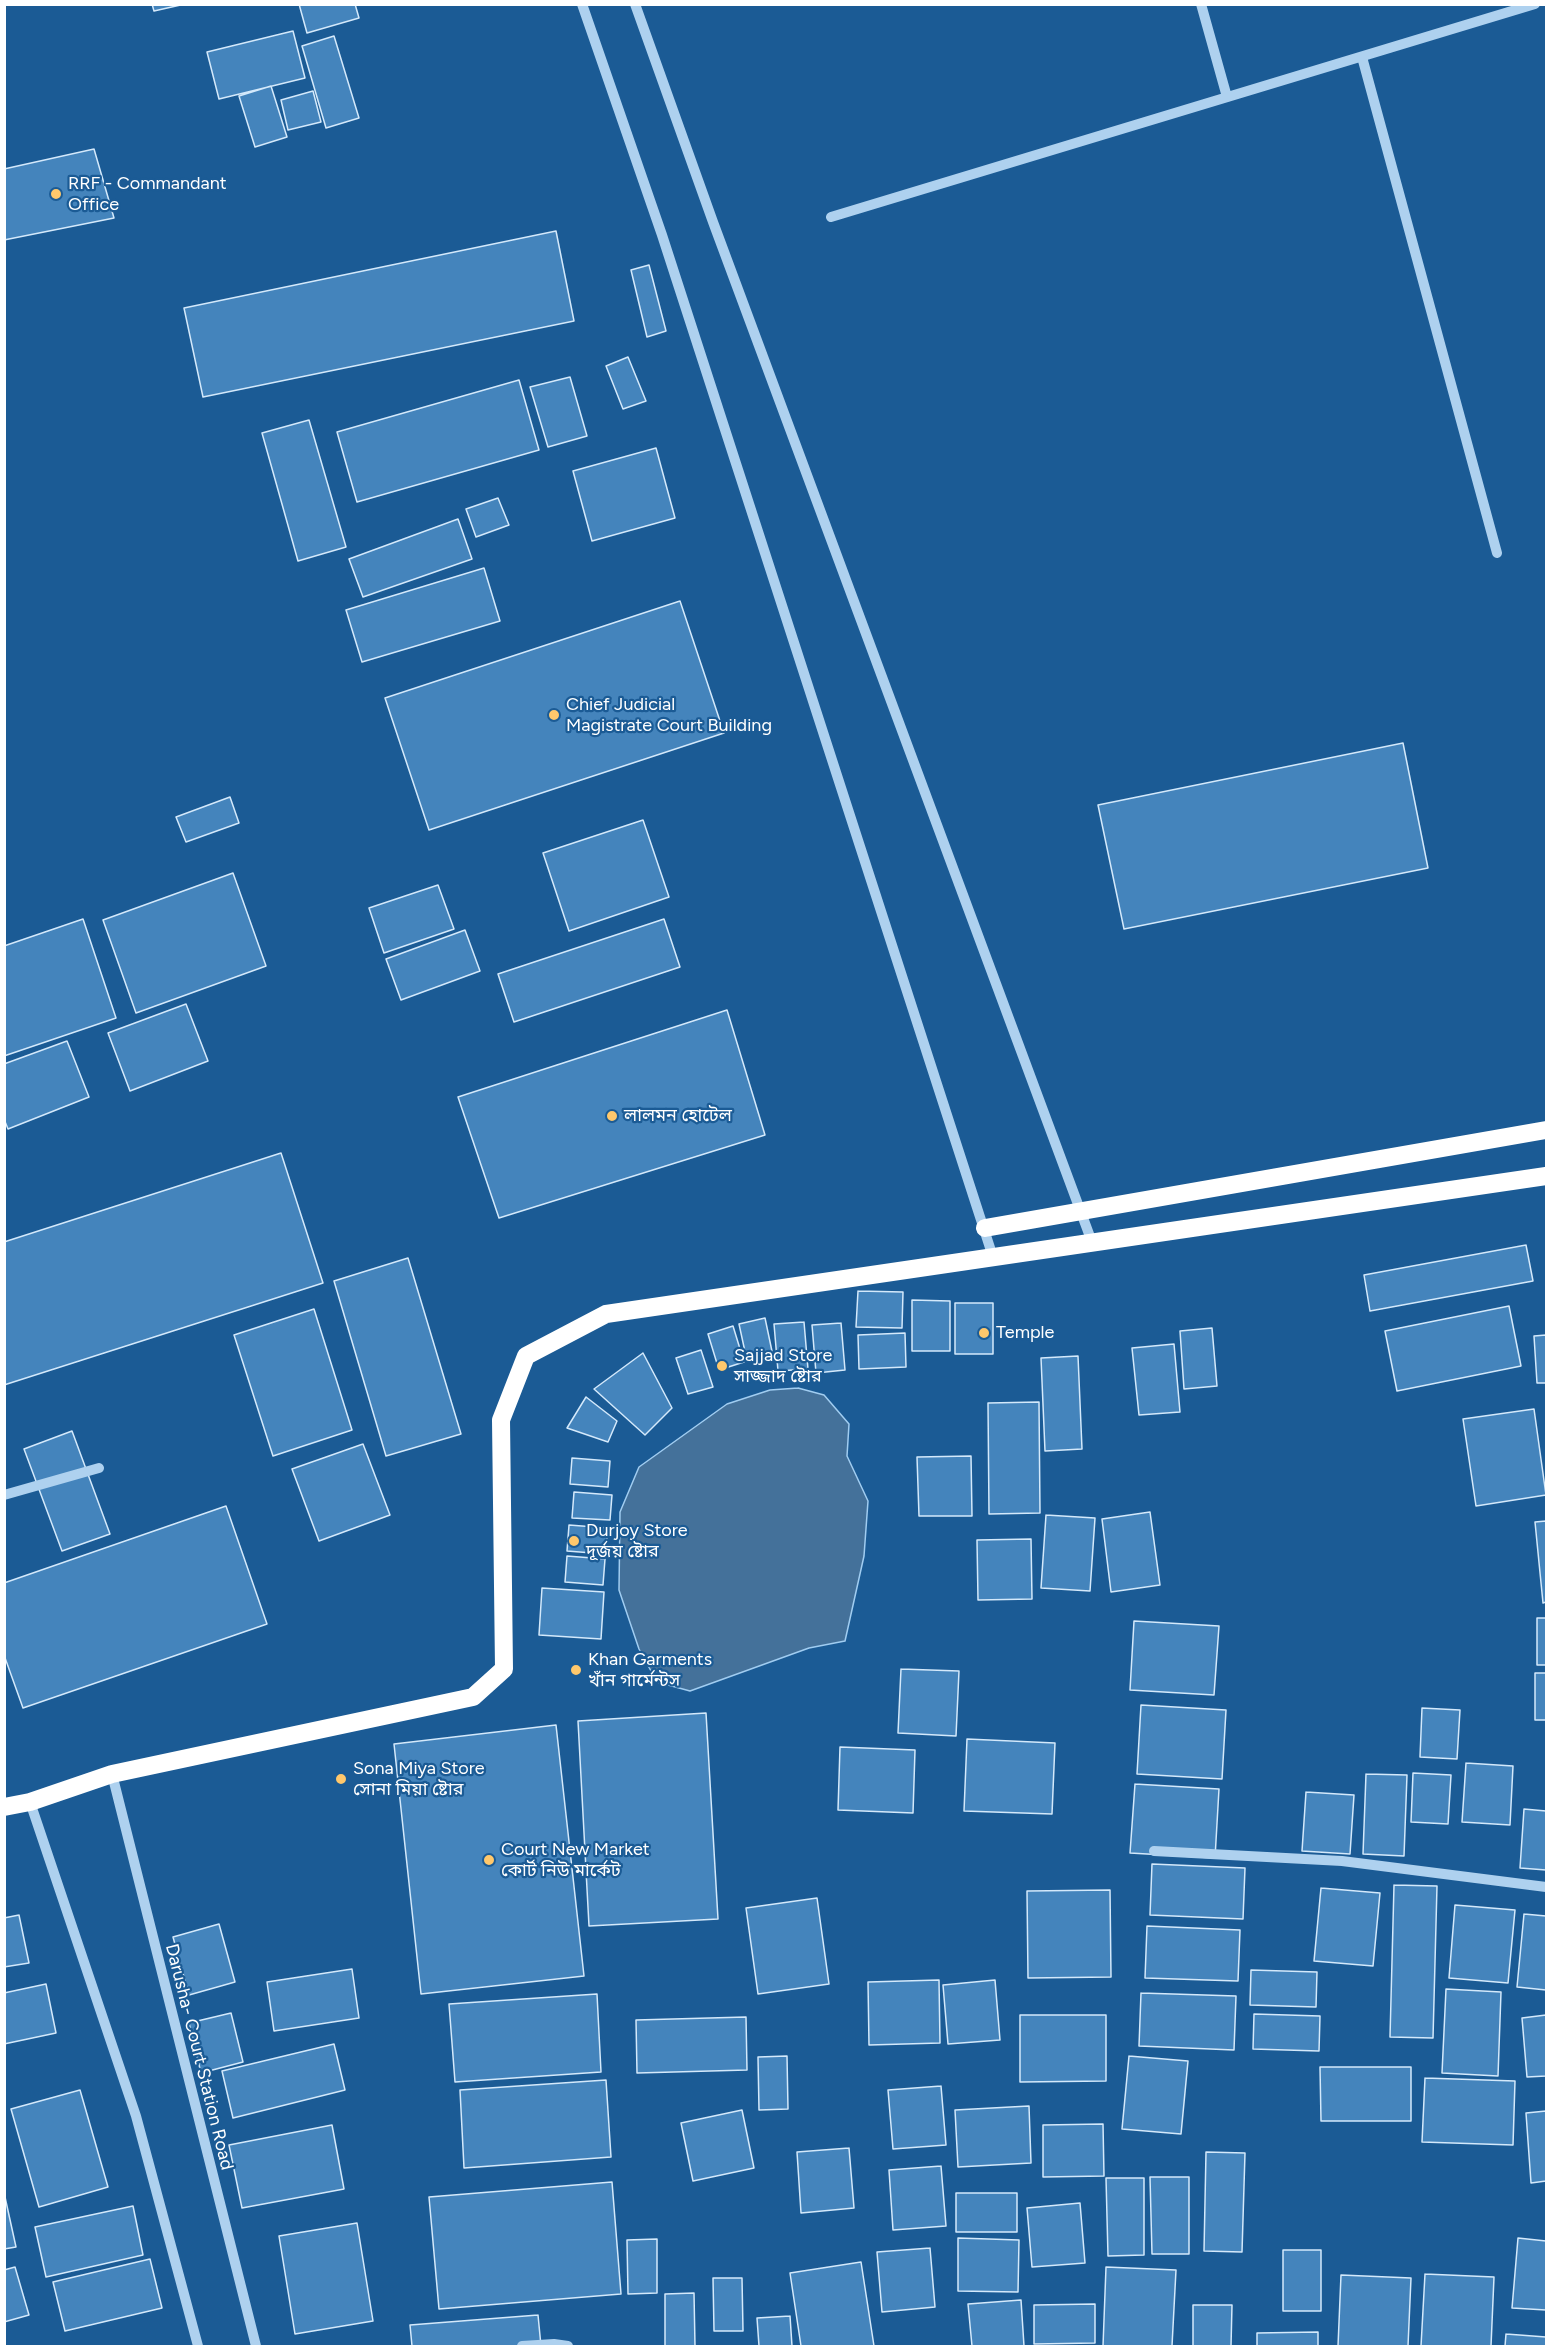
<!DOCTYPE html>
<html>
<head>
<meta charset="utf-8">
<style>
  body { margin:0 }
  #map { position:relative; width:1551px; height:2351px; overflow:hidden; background:#1b5b95; font-family:Figtree,sans-serif }
  canvas { display:block }
  .frame { position:absolute; inset:0; border:6px solid #fff; pointer-events:none }
</style>
</head>
<body>
<div id="map">
<canvas width="1551" height="2351"></canvas>
<div class="frame"></div>
</div>
<script>
const ctx = document.querySelector('canvas').getContext('2d');
ctx.lineJoin = 'round';
function paint(path, color) {
  ctx.fillStyle = color;
  ctx.fill(path, 'evenodd');
}
function poly(rows) {
  const path = new Path2D();
  for (const r of rows) {
    path.moveTo(r[0], r[1]);
    for (let i = 2; i < r.length; i += 2) path.lineTo(r[i], r[i + 1]);
  }
  return path;
}
function stroke(path, color, width, dash) {
  ctx.strokeStyle = color;
  ctx.lineWidth = width;
  ctx.lineCap = dash ? 'butt' : 'round';
  ctx.setLineDash(dash || []);
  ctx.stroke(path);
}
function label(font, color, halo, rows, align = 'center') {
  ctx.font = font + ' Figtree,"Noto Sans Bengali",sans-serif';
  ctx.lineWidth = 4.5;
  ctx.setLineDash([]);
  ctx.textBaseline = 'middle';
  ctx.strokeStyle = halo;
  ctx.fillStyle = color;
  for (const [text, x, y, turn = 0] of rows) {
    ctx.save();
    ctx.translate(x, y);
    ctx.rotate((+turn || 0) * Math.PI / 180);
    ctx.textAlign = isNaN(turn) ? turn : align;
    if (halo) ctx.strokeText(text, 0, 0);
    ctx.fillText(text, 0, 0);
    ctx.restore();
  }
}
const water = poly([
  [798,1388,824,1395,849,1424,847,1456,868,1501,864,1556,845,1641,809,1648,690,1691,657,1682,639,1649,619,1590,620,1512,639,1467,727,1404,770,1390,798,1388]
]);
paint(water, '#44719a');
stroke(water, '#a1cdf1', 1.5);
const building = poly([
  [152,4,185,4,154,11,152,4],
  [299,4,355,4,359,18,307,33,299,4],
  [293,31,305,78,219,99,207,52,293,31],
  [334,36,359,118,326,128,302,46,334,36],
  [271,86,287,137,255,147,239,96,271,86],
  [313,91,321,122,288,130,281,100,313,91],
  [94,149,114,218,4,240,4,169,94,149],
  [556,231,574,321,203,397,184,308,556,231],
  [649,265,666,331,647,337,631,270,649,265],
  [628,357,646,401,623,409,606,366,628,357],
  [570,377,587,436,548,447,530,387,570,377],
  [519,380,539,450,357,502,337,432,519,380],
  [309,420,346,547,298,561,262,433,309,420],
  [656,448,675,518,592,541,573,471,656,448],
  [498,498,509,525,476,537,466,509,498,498],
  [458,519,472,559,363,597,349,559,458,519],
  [484,568,500,621,362,662,346,610,484,568],
  [680,601,724,733,429,830,385,698,680,601],
  [1403,743,1428,868,1124,929,1098,805,1403,743],
  [230,797,239,823,186,842,176,817,230,797],
  [643,820,669,897,569,931,543,853,643,820],
  [233,873,266,966,136,1013,103,920,233,873],
  [438,885,454,929,384,953,369,908,438,885],
  [83,919,116,1018,4,1056,4,946,83,919],
  [664,919,680,967,514,1022,498,974,664,919],
  [465,930,480,971,401,1000,386,959,465,930],
  [186,1004,208,1061,130,1091,108,1033,186,1004],
  [727,1010,765,1135,499,1218,458,1097,727,1010],
  [67,1041,89,1097,8,1129,4,1119,4,1064,67,1041],
  [281,1153,323,1283,4,1385,4,1242,281,1153],
  [1526,1245,1533,1281,1370,1311,1364,1275,1526,1245],
  [408,1258,461,1434,386,1456,334,1281,408,1258],
  [858,1291,903,1292,902,1328,856,1327,858,1291],
  [912,1300,950,1301,950,1351,912,1351,912,1300],
  [955,1303,993,1303,993,1354,955,1354,955,1303],
  [1509,1306,1521,1366,1397,1391,1385,1331,1509,1306],
  [314,1309,352,1430,273,1456,234,1335,314,1309],
  [765,1318,773,1356,747,1361,739,1324,765,1318],
  [804,1322,808,1369,778,1371,774,1324,804,1322],
  [841,1323,845,1370,816,1373,812,1325,841,1323],
  [733,1326,744,1362,719,1370,708,1334,733,1326],
  [1212,1328,1217,1386,1184,1389,1180,1331,1212,1328],
  [905,1333,906,1367,859,1369,858,1335,905,1333],
  [1546,1335,1546,1383,1537,1383,1534,1336,1546,1335],
  [1174,1344,1180,1412,1139,1415,1132,1348,1174,1344],
  [701,1350,713,1387,688,1394,676,1358,701,1350],
  [643,1353,672,1408,645,1435,594,1389,643,1353],
  [1078,1356,1082,1449,1045,1451,1041,1358,1078,1356],
  [586,1397,617,1421,608,1442,567,1428,586,1397],
  [1039,1402,1040,1513,989,1514,988,1403,1039,1402],
  [1534,1409,1546,1495,1476,1506,1463,1419,1534,1409],
  [72,1431,110,1534,62,1551,24,1449,72,1431],
  [363,1444,390,1515,319,1541,292,1469,363,1444],
  [971,1456,972,1516,919,1516,917,1457,971,1456],
  [572,1458,610,1461,608,1487,570,1484,572,1458],
  [574,1492,612,1495,610,1520,572,1518,574,1492],
  [226,1506,267,1624,23,1708,4,1655,4,1583,226,1506],
  [1150,1512,1160,1585,1111,1592,1102,1519,1150,1512],
  [1046,1515,1095,1518,1090,1591,1041,1588,1046,1515],
  [1546,1521,1546,1602,1543,1603,1535,1522,1546,1521],
  [569,1525,608,1528,605,1554,567,1551,569,1525],
  [1031,1539,1032,1599,978,1600,977,1540,1031,1539],
  [567,1556,605,1559,603,1585,565,1582,567,1556],
  [542,1588,604,1592,601,1639,539,1635,542,1588],
  [1537,1618,1546,1618,1546,1665,1537,1665,1537,1618],
  [1134,1621,1219,1626,1214,1695,1130,1690,1134,1621],
  [901,1669,959,1671,956,1736,898,1733,901,1669],
  [1535,1673,1546,1673,1546,1720,1535,1720,1535,1673],
  [1141,1705,1226,1710,1222,1779,1137,1774,1141,1705],
  [1422,1708,1460,1710,1457,1759,1420,1757,1422,1708],
  [706,1713,718,1919,589,1926,578,1721,706,1713],
  [556,1725,584,1976,421,1994,394,1744,556,1725],
  [967,1739,1055,1743,1052,1814,964,1811,967,1739],
  [840,1747,915,1750,913,1813,838,1810,840,1747],
  [1466,1763,1513,1766,1510,1825,1462,1822,1466,1763],
  [1413,1773,1451,1775,1448,1824,1411,1822,1413,1773],
  [1366,1774,1407,1775,1404,1856,1363,1854,1366,1774],
  [1135,1784,1219,1789,1215,1858,1130,1853,1135,1784],
  [1306,1792,1354,1795,1350,1854,1302,1851,1306,1792],
  [1524,1809,1546,1811,1546,1870,1520,1868,1524,1809],
  [1152,1864,1245,1868,1243,1919,1150,1915,1152,1864],
  [1394,1885,1437,1886,1433,2038,1390,2037,1394,1885],
  [1321,1888,1380,1893,1373,1966,1314,1961,1321,1888],
  [1110,1890,1111,1977,1028,1978,1027,1891,1110,1890],
  [817,1898,829,1984,758,1994,746,1908,817,1898],
  [1455,1905,1515,1910,1508,1983,1449,1978,1455,1905],
  [1524,1914,1546,1916,1546,1990,1517,1987,1524,1914],
  [19,1915,29,1963,4,1967,4,1918,19,1915],
  [219,1924,235,1982,189,1995,173,1937,219,1924],
  [1147,1926,1240,1930,1238,1981,1145,1978,1147,1926],
  [352,1969,359,2018,274,2031,267,1982,352,1969],
  [1251,1970,1317,1972,1316,2007,1250,2005,1251,1970],
  [939,1980,940,2043,869,2045,868,1982,939,1980],
  [995,1980,1000,2040,948,2044,943,1985,995,1980],
  [46,1984,56,2033,4,2044,4,1993,46,1984],
  [1446,1989,1501,1992,1498,2076,1442,2073,1446,1989],
  [1141,1993,1236,1996,1234,2050,1139,2046,1141,1993],
  [597,1994,601,2072,455,2082,449,2004,597,1994],
  [231,2013,243,2062,201,2073,189,2023,231,2013],
  [1254,2014,1320,2016,1319,2051,1253,2049,1254,2014],
  [1020,2015,1106,2015,1106,2081,1020,2082,1020,2015],
  [1546,2015,1546,2076,1527,2077,1522,2018,1546,2015],
  [746,2017,747,2070,637,2073,636,2020,746,2017],
  [334,2044,345,2090,233,2118,222,2071,334,2044],
  [787,2056,788,2109,759,2110,758,2057,787,2056],
  [1129,2056,1188,2061,1181,2134,1122,2129,1129,2056],
  [1320,2067,1411,2067,1411,2121,1321,2121,1320,2067],
  [1425,2078,1515,2081,1513,2145,1422,2142,1425,2078],
  [606,2080,611,2157,464,2168,460,2090,606,2080],
  [941,2086,946,2145,893,2149,888,2090,941,2086],
  [80,2090,108,2187,39,2207,11,2109,80,2090],
  [1029,2106,1031,2163,958,2167,955,2110,1029,2106],
  [742,2110,754,2168,693,2181,681,2123,742,2110],
  [1546,2111,1546,2181,1531,2183,1526,2113,1546,2111],
  [1103,2124,1104,2176,1043,2177,1043,2125,1103,2124],
  [332,2125,344,2189,242,2208,229,2145,332,2125],
  [849,2148,854,2208,801,2213,797,2152,849,2148],
  [1206,2152,1245,2153,1242,2252,1204,2251,1206,2152],
  [941,2166,946,2226,893,2230,889,2170,941,2166],
  [1150,2177,1189,2177,1189,2254,1152,2254,1150,2177],
  [1106,2178,1144,2178,1144,2255,1108,2256,1106,2178],
  [612,2182,621,2294,439,2309,429,2197,612,2182],
  [956,2193,1017,2193,1017,2232,956,2232,956,2193],
  [5,2197,16,2247,4,2249,4,2198,5,2197],
  [1080,2203,1085,2263,1032,2267,1027,2208,1080,2203],
  [133,2206,143,2255,46,2277,35,2227,133,2206],
  [357,2223,373,2321,295,2334,279,2236,357,2223],
  [958,2238,1019,2240,1018,2292,958,2291,958,2238],
  [1518,2238,1546,2241,1546,2310,1512,2308,1518,2238],
  [657,2239,657,2293,628,2294,627,2240,657,2239],
  [930,2248,935,2307,882,2312,877,2252,930,2248],
  [1283,2250,1321,2250,1321,2311,1283,2311,1283,2250],
  [150,2259,162,2308,65,2331,53,2282,150,2259],
  [861,2262,874,2346,801,2346,790,2273,861,2262],
  [15,2267,29,2315,4,2322,4,2270,15,2267],
  [1106,2267,1176,2270,1172,2346,1103,2346,1106,2267],
  [1425,2274,1494,2277,1491,2346,1421,2346,1425,2274],
  [1341,2275,1411,2278,1408,2346,1338,2346,1341,2275],
  [713,2278,742,2278,743,2331,714,2331,713,2278],
  [694,2293,695,2346,665,2346,665,2294,694,2293],
  [1021,2300,1024,2346,972,2346,968,2304,1021,2300],
  [1095,2304,1095,2343,1034,2344,1034,2305,1095,2304],
  [1193,2305,1232,2305,1231,2346,1193,2346,1193,2305],
  [538,2315,541,2346,412,2346,410,2325,538,2315],
  [790,2316,792,2346,759,2346,757,2318,790,2316],
  [1318,2332,1318,2346,1257,2346,1257,2333,1318,2332],
  [1506,2334,1546,2337,1546,2346,1505,2346,1506,2334]
]);
paint(building, '#4484bc');
stroke(building, '#d4e9fb', 1.5);
stroke(poly([
  [582,4,662,235,993,1257],
  [635,4,713,222,1092,1242],
  [1201,4,1227,97],
  [1362,57,1497,553],
  [831,217,1535,4],
  [4,1495,99,1468],
  [112,1774,256,2346],
  [30,1802,136,2116,198,2346],
  [1154,1851,1342,1861,1546,1887],
  [522,2346,554,2344,568,2346]
]), '#aed1ef', 10);
stroke(poly([
  [985,1228,1546,1130],
  [4,1807,30,1802,112,1774,473,1697,504,1669,501,1420,526,1356,606,1314,1546,1176]
]), '#fff', 18);
for (const [x, y, r, color] of [
  [56,194,6,"#ffc86c"],
  [554,715,6,"#ffc86c"],
  [612,1116,6,"#ffc86c"],
  [984,1333,6,"#ffc86c"],
  [722,1366,6,"#ffc86c"],
  [574,1541,6,"#ffc86c"],
  [576,1670,6,"#ffc86c"],
  [341,1779,6,"#ffc86c"],
  [489,1860,6,"#ffc86c"]
]) {
  const dot = new Path2D();
  dot.arc(x, y, r, 0, 2 * Math.PI);
  ctx.fillStyle = color;
  ctx.fill(dot);
  stroke(dot, '#1b5b95', 2);
}
label('18px', '#fff', '#1b5b95', [
  ["RRF - Commandant",68,184],
  ["Office",68,205],
  ["Chief Judicial",566,705],
  ["Magistrate Court Building",566,726],
  ["লালমন হোটেল",624,1116],
  ["Temple",996,1333],
  ["Sajjad Store",734,1356],
  ["সাজ্জাদ ষ্টোর",734,1377],
  ["Durjoy Store",586,1531],
  ["দূর্জয় ষ্টোর",586,1552],
  ["Khan Garments",588,1660],
  ["খাঁন গার্মেন্টস",588,1681],
  ["Sona Miya Store",353,1769],
  ["সোনা মিয়া ষ্টোর",353,1790],
  ["Court New Market",501,1850],
  ["কোর্ট নিউ মার্কেট",501,1871]
], 'left');
label('18px', '#fff', '#1b5b95', [
  ["Darusha- Court Station Road",199,2057,76]
]);
</script>
</body>
</html>
